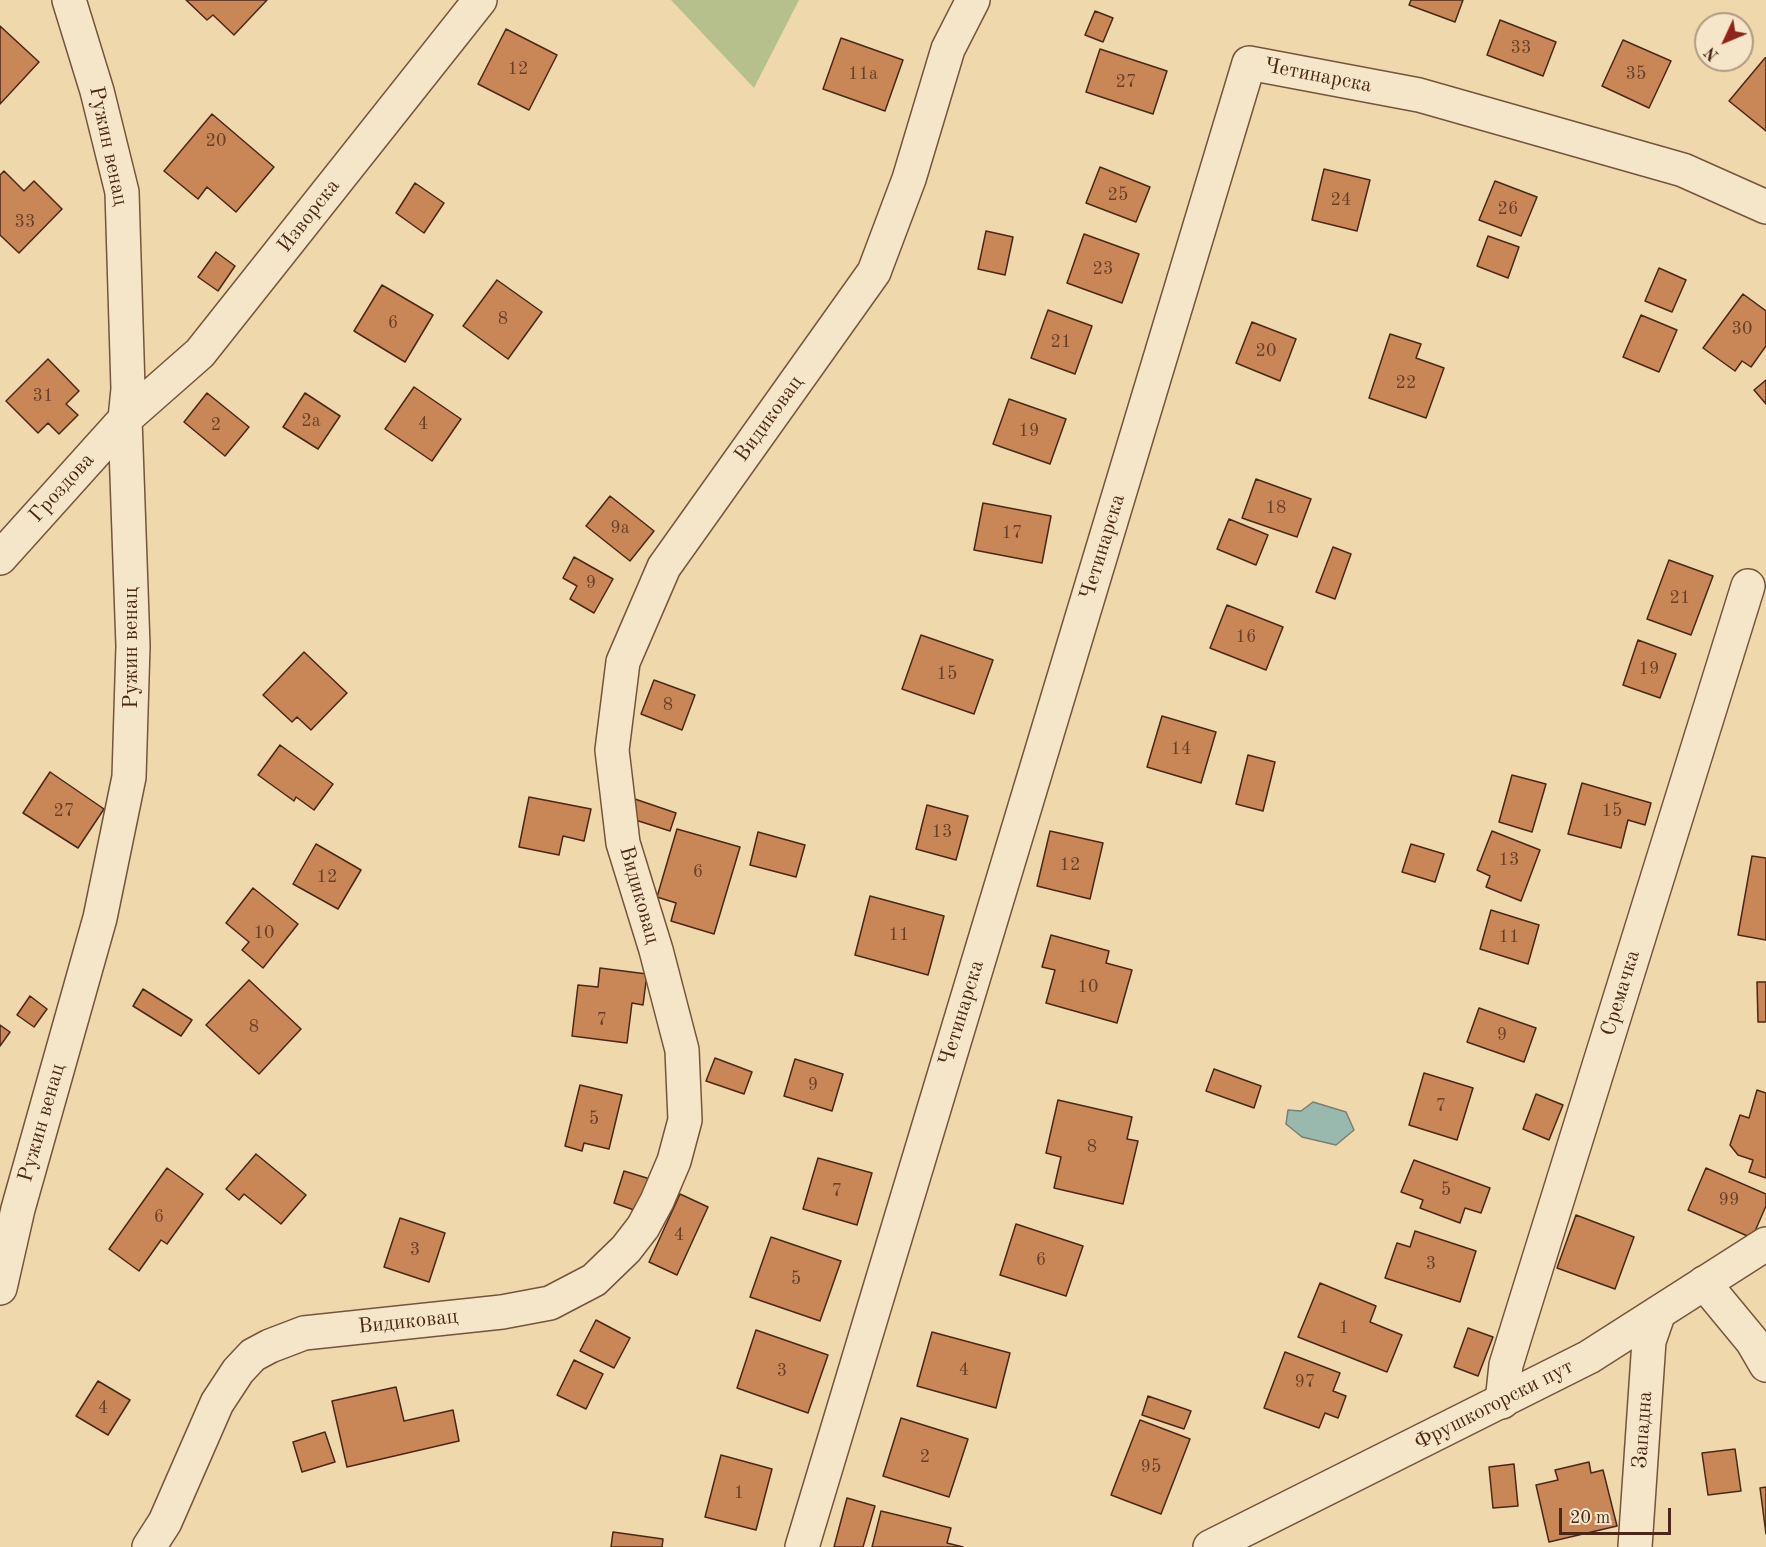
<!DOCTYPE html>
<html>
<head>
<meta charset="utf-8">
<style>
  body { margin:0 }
  #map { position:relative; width:1766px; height:1547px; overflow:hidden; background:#efd9ac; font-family:"Old Standard TT",serif }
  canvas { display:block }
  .north { position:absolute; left:1694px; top:12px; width:60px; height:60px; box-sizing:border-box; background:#f5e6c9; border:2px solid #b19a82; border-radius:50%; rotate:226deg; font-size:16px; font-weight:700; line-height:24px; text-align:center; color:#4b2717 }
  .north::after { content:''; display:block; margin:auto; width:21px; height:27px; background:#8f2418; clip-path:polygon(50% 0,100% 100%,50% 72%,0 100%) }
  .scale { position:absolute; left:1559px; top:1508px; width:112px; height:27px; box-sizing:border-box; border:3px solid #4b2717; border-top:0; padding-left:8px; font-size:18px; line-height:21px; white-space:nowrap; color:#4b2717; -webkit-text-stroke:4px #f5e6c9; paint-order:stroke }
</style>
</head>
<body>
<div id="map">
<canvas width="1766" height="1547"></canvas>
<div class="north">N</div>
<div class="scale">20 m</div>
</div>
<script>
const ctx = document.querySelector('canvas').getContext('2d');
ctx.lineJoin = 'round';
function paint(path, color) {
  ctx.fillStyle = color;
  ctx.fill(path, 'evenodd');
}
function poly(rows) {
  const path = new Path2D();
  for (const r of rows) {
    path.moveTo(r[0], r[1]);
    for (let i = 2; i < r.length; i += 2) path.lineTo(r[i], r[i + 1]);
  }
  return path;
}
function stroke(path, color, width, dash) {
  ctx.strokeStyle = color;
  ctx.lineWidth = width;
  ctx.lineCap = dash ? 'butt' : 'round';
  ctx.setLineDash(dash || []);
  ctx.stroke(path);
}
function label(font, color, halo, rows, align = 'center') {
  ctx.font = font + ' "Old Standard TT",serif';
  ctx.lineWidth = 5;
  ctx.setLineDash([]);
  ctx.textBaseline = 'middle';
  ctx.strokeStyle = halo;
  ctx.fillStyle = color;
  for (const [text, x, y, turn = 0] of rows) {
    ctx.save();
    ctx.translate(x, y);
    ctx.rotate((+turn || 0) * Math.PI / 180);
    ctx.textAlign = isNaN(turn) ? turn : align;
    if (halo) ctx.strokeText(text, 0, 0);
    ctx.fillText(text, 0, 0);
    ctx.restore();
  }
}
paint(poly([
  [671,0,799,0,754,88]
]), '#b5c08d');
const water = poly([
  [1313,1102,1346,1112,1354,1130,1336,1145,1302,1137,1286,1124,1288,1110,1301,1111,1313,1102]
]);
paint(water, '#9ab9ae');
stroke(water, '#7a7f72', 1.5);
const building = poly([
  [186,0,267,0,234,35,213,15,207,20,186,0],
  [1411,0,1463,0,1455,22,1409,5,1411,0],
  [1095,11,1113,18,1103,42,1085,35,1095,11],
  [1500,20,1556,42,1543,76,1487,55,1500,20],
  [0,26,39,62,0,104,0,26],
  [506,29,557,55,529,110,478,84,506,29],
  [841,38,903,60,885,111,823,89,841,38],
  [1623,40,1671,61,1649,108,1602,86,1623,40],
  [1100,49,1167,71,1153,114,1086,92,1100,49],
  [1765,58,1766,58,1766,131,1729,101,1765,58],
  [212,114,274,167,236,212,207,187,198,199,164,171,212,114],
  [1100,167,1150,187,1136,222,1086,203,1100,167],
  [1324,169,1370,180,1357,231,1312,220,1324,169],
  [4,171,24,191,34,181,62,209,19,253,0,235,0,175,4,171],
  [1495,181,1537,197,1521,236,1479,220,1495,181],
  [415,183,444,203,424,233,396,213,415,183],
  [986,231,1013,237,1005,275,978,269,986,231],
  [1084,234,1139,254,1122,303,1067,283,1084,234],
  [1488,236,1519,247,1508,278,1477,266,1488,236],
  [216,252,235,266,218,291,198,277,216,252],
  [1659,268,1686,280,1672,312,1645,301,1659,268],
  [497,280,542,312,508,359,463,326,497,280],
  [382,285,433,315,405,362,354,331,382,285],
  [1743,294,1766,311,1766,346,1751,367,1742,361,1735,371,1703,348,1743,294],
  [1048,310,1092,326,1075,374,1031,358,1048,310],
  [1641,315,1677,330,1659,372,1623,357,1641,315],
  [1252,322,1296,339,1280,381,1236,363,1252,322],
  [1390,334,1421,344,1416,358,1444,368,1426,418,1369,398,1390,334],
  [48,359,79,391,66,404,78,415,59,434,48,423,38,433,6,401,48,359],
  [1766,380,1766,404,1754,390,1766,380],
  [414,387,461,419,432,461,385,429,414,387],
  [207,393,249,427,225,456,184,422,207,393],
  [305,393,340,416,318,449,283,427,305,393],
  [1009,399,1066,419,1050,464,993,444,1009,399],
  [1256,479,1311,499,1297,537,1242,518,1256,479],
  [610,496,654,531,630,561,586,526,610,496],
  [983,503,1051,516,1042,563,974,550,983,503],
  [1229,519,1268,535,1256,565,1217,549,1229,519],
  [1333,547,1351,554,1335,599,1316,592,1333,547],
  [574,557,613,579,594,613,570,599,577,586,563,578,574,557],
  [1669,560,1713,576,1691,635,1647,619,1669,560],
  [1227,605,1283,627,1266,670,1210,648,1227,605],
  [921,635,993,660,974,714,902,689,921,635],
  [1638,640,1676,654,1660,698,1623,685,1638,640],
  [304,652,347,693,311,730,297,717,292,722,263,695,304,652],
  [654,680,695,695,682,730,641,714,654,680],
  [1162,716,1216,732,1201,783,1147,767,1162,716],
  [280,745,333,784,314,810,296,797,294,801,258,775,280,745],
  [1248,755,1275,762,1263,811,1236,804,1248,755],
  [50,772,104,809,78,848,23,813,50,772],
  [1512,775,1546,784,1532,832,1499,822,1512,775],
  [1582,783,1651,803,1645,825,1628,820,1621,848,1568,834,1582,783],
  [529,797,591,809,584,841,563,836,559,855,519,847,529,797],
  [632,798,676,813,670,831,626,817,632,798],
  [927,805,968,816,956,860,916,849,927,805],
  [677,829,740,847,714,934,671,921,676,903,657,897,677,829],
  [1050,831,1103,843,1090,899,1037,886,1050,831],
  [1492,831,1540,850,1521,901,1486,887,1490,876,1477,870,1492,831],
  [758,832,805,845,796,877,750,865,758,832],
  [316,844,361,870,338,909,293,884,316,844],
  [1411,844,1444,854,1435,882,1402,872,1411,844],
  [1752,856,1766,858,1766,940,1738,935,1752,856],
  [253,888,298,924,263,968,242,950,249,942,226,923,253,888],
  [870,896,944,916,928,975,855,955,870,896],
  [1491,910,1539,925,1528,964,1480,949,1491,910],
  [1051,935,1109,951,1106,963,1132,970,1117,1023,1046,1003,1055,970,1042,967,1051,935],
  [600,968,647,974,643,1005,632,1003,627,1043,572,1036,578,985,598,987,600,968],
  [249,980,301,1029,259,1074,206,1025,249,980],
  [1757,982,1766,982,1766,1022,1758,1022,1757,982],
  [143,989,192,1020,181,1036,133,1006,143,989],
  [30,996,47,1009,34,1027,17,1015,30,996],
  [1479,1008,1536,1028,1524,1062,1467,1042,1479,1008],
  [0,1025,10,1032,0,1046,0,1025],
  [715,1058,752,1072,744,1094,706,1081,715,1058],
  [795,1059,843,1074,832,1111,784,1096,795,1059],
  [1214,1069,1261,1086,1254,1108,1206,1091,1214,1069],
  [1424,1073,1473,1088,1457,1140,1409,1125,1424,1073],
  [580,1085,622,1095,609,1149,584,1143,582,1151,565,1146,580,1085],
  [1757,1090,1766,1093,1766,1178,1749,1172,1753,1160,1738,1155,1730,1145,1740,1115,1749,1118,1757,1090],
  [1536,1094,1563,1105,1549,1140,1523,1129,1536,1094],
  [1058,1100,1132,1117,1127,1139,1138,1141,1123,1204,1054,1188,1061,1157,1046,1153,1058,1100],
  [256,1154,306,1195,281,1224,244,1194,239,1200,226,1189,256,1154],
  [818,1158,872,1173,857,1225,803,1209,818,1158],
  [1414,1160,1490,1188,1481,1213,1465,1208,1460,1223,1420,1208,1423,1200,1401,1192,1414,1160],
  [167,1168,203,1194,167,1244,161,1240,139,1271,109,1249,167,1168],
  [1706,1168,1766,1194,1766,1206,1752,1238,1688,1210,1706,1168],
  [624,1171,650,1179,640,1212,614,1203,624,1171],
  [680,1194,708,1207,677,1275,649,1262,680,1194],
  [1576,1215,1634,1237,1615,1289,1557,1268,1576,1215],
  [400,1218,445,1233,429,1282,384,1267,400,1218],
  [1016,1224,1083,1246,1066,1296,1000,1275,1016,1224],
  [1415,1231,1476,1251,1460,1302,1385,1278,1397,1243,1410,1247,1415,1231],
  [771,1237,841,1261,820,1321,750,1297,771,1237],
  [1320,1283,1376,1306,1370,1322,1402,1335,1387,1372,1298,1337,1320,1283],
  [596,1320,630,1338,614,1368,580,1351,596,1320],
  [1468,1328,1493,1337,1478,1376,1454,1367,1468,1328],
  [756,1330,828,1355,808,1413,737,1388,756,1330],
  [932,1332,1010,1353,996,1408,917,1386,932,1332],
  [1285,1352,1340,1373,1333,1391,1346,1396,1338,1418,1325,1413,1319,1428,1264,1408,1285,1352],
  [574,1360,603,1374,586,1409,557,1395,574,1360],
  [98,1381,130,1400,108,1435,76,1416,98,1381],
  [396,1387,404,1421,453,1410,459,1441,347,1467,332,1401,396,1387],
  [1148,1396,1191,1411,1184,1429,1142,1415,1148,1396],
  [901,1418,968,1439,949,1497,883,1476,901,1418],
  [1140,1420,1190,1439,1161,1514,1111,1495,1140,1420],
  [325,1432,335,1462,302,1472,293,1442,325,1432],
  [1735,1449,1741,1491,1708,1495,1702,1453,1735,1449],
  [721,1455,772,1469,756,1530,705,1517,721,1455],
  [1589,1462,1591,1473,1603,1470,1617,1526,1549,1542,1536,1485,1558,1480,1555,1470,1589,1462],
  [1514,1464,1518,1506,1493,1508,1489,1467,1514,1464],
  [1766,1487,1766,1534,1760,1488,1766,1487],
  [847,1498,875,1506,863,1547,834,1547,847,1498],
  [881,1511,951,1528,947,1543,963,1547,872,1547,881,1511],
  [613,1532,663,1539,662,1547,611,1547,613,1532]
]);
paint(building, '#c98657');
stroke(building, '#4b2717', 1.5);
const minor = poly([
  [0,558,125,419,200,353,480,0],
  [1704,1283,1752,1341,1766,1365],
  [0,1288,18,1209,100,918,129,777,133,646,125,419,128,389,122,192,97,91,69,0],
  [1502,1402,1506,1365,1748,586],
  [149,1547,165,1522,217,1403,238,1371,253,1355,270,1346,304,1333,502,1312,550,1303,594,1280,626,1249,643,1227,657,1201,674,1161,685,1120,682,1050,656,950,623,843,612,750,623,662,664,567,874,272,909,179,948,49,973,0],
  [802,1547,1249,63,1419,95,1683,170,1766,207],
  [1635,1547,1649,1341,1658,1315]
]);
const tertiary = poly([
  [1210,1547,1589,1357,1766,1244]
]);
stroke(minor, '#74543c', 36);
stroke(tertiary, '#74543c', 36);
stroke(minor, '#f5e6c9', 33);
stroke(tertiary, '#f5e6c9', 33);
label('18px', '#6a3f27', null, [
  ["33",1521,48],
  ["12",518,69],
  ["11a",863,74],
  ["35",1636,74],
  ["27",1126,82],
  ["20",216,141],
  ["25",1118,195],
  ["24",1341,200],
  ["26",1508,209],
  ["33",25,222],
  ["23",1103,269],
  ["8",503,319],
  ["6",393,323],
  ["30",1742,329],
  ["21",1061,342],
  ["20",1266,351],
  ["22",1406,383],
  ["31",43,396],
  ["2a",311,421],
  ["4",423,424],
  ["2",216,425],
  ["19",1029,431],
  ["18",1276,508],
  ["9a",620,528],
  ["17",1012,533],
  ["9",591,583],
  ["21",1680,598],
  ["16",1246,637],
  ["19",1649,669],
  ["15",947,674],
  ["8",668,705],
  ["14",1181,749],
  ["27",64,811],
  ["15",1612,811],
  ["13",942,832],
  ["13",1509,860],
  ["12",1070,865],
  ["6",698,872],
  ["12",327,877],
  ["10",264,933],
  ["11",899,935],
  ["11",1509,937],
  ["10",1088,987],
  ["7",602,1020],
  ["8",254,1027],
  ["9",1502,1035],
  ["9",813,1085],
  ["7",1441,1106],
  ["5",594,1119],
  ["8",1092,1147],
  ["5",1446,1190],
  ["7",837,1191],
  ["99",1729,1200],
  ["6",159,1217],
  ["4",679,1235],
  ["3",415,1250],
  ["6",1041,1260],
  ["3",1431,1264],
  ["5",796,1279],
  ["1",1344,1328],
  ["4",964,1370],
  ["3",782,1371],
  ["97",1305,1382],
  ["4",103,1408],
  ["2",925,1457],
  ["95",1151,1467],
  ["1",739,1493]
]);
label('21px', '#4b2717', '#f5e6c9', [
  ["Четинарска",1318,76,11],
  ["Ружин венац",108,146,78],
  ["Изворска",309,216,-52],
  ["Видиковац",769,419,-54],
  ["Гроздова",62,488,-48],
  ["Четинарска",1103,547,-73],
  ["Ружин венац",131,648,-90],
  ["Видиковац",639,895,74],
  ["Сремачка",1621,993,-73],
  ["Четинарска",962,1013,-73],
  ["Ружин венац",42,1123,-74],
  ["Видиковац",408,1322,-6],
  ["Фрушкогорски пут",1494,1405,-27],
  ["Западна",1643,1430,-86]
]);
</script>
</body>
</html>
